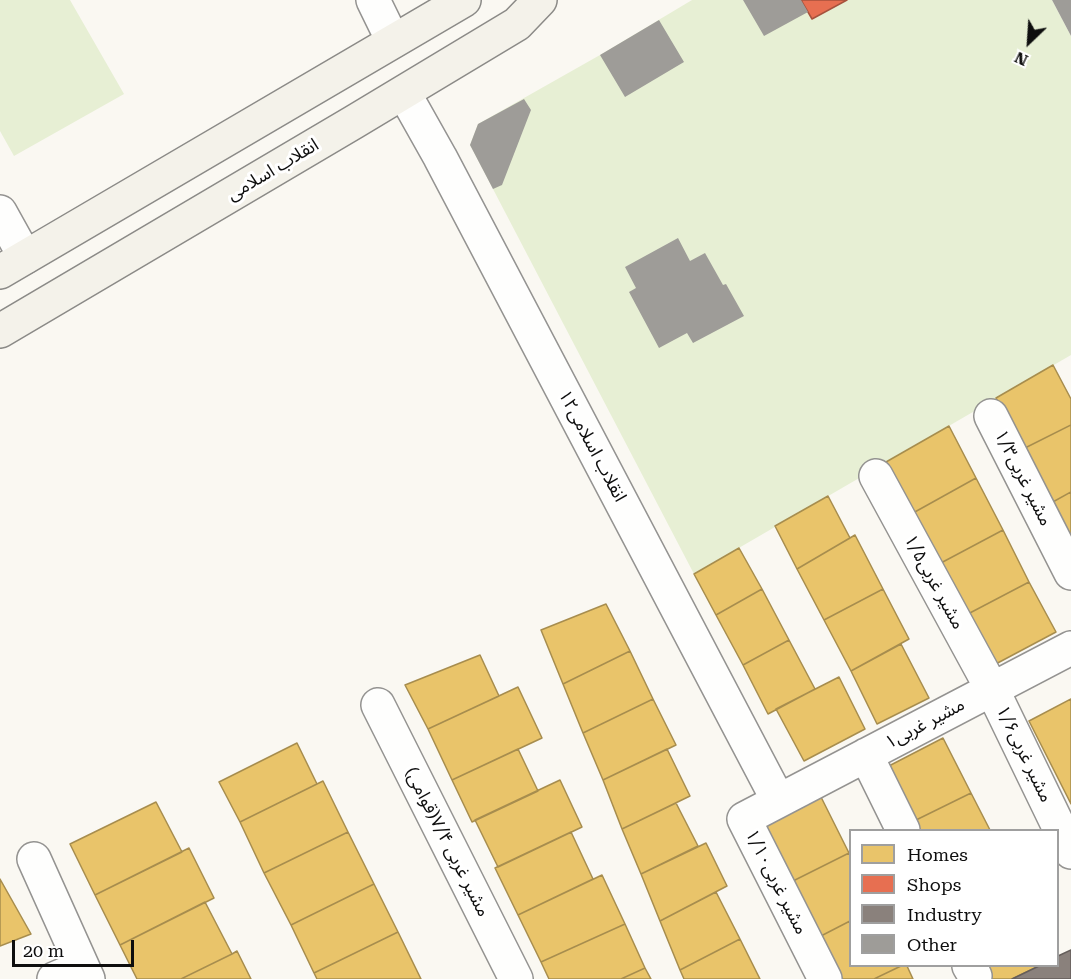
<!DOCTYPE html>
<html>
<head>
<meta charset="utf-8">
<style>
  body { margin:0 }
  #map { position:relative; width:1071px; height:979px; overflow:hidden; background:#faf8f2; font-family:"Roboto Serif",serif }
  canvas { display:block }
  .legend { position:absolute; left:849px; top:829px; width:210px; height:138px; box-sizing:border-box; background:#fff; border:2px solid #9f9f9f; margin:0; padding:8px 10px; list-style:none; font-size:18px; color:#0e0e0e }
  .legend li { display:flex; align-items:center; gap:12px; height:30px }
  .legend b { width:30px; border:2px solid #9f9f9f }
  .north { position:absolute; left:999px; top:12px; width:60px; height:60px; -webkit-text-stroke:4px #fff; paint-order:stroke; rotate:205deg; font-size:16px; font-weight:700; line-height:24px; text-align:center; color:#0e0e0e }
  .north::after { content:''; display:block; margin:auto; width:21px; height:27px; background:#0e0e0e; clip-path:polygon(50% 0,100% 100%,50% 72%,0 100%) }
  .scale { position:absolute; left:12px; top:940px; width:122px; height:27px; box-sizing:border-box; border:3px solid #0e0e0e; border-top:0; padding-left:8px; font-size:18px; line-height:21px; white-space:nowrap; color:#0e0e0e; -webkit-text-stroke:4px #fff; paint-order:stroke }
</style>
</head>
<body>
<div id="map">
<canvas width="1071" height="979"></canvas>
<ul class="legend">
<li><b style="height:16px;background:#e9c46a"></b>Homes</li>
<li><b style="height:16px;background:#e76f51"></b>Shops</li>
<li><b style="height:16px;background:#8a817c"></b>Industry</li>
<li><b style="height:16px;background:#9e9c98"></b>Other</li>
</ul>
<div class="north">N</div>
<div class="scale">20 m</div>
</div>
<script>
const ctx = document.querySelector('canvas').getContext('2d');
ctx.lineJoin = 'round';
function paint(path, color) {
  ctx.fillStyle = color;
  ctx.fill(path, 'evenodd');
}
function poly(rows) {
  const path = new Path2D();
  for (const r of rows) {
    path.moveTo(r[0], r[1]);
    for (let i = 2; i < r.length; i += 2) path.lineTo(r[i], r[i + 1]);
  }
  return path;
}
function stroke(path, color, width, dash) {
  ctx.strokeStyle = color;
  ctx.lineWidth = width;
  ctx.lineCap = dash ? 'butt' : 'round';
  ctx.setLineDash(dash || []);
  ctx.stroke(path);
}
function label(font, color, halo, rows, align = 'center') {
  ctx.font = font + ' "Roboto Serif","Noto Sans Arabic",serif';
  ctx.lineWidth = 6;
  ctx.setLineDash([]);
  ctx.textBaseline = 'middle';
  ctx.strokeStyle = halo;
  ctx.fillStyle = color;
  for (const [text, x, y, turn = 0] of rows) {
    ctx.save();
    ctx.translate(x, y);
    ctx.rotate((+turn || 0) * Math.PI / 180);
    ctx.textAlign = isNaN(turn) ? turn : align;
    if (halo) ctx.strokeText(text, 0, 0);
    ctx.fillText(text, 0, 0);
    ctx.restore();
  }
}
paint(poly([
  [0,0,70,0,124,94,14,156,0,131],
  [692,0,801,0,812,19,847,0,1052,0,1071,36,1071,355,694,574,470,145,478,124,600,55]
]), '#e7efd4');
const homes = poly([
  [1053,365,1071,399,1071,425,1023,449,996,398,1053,365],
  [1071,425,1071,492,1051,503,1023,449,1071,425],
  [949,426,976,478,913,513,886,462,949,426],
  [976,478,1003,530,939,564,913,513,976,478],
  [1071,492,1071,541,1051,503,1071,492],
  [828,496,850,538,797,569,775,526,828,496],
  [1003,530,1029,582,966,615,939,564,1003,530],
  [855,535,883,589,824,620,797,569,855,535],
  [739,548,762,589,716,615,694,574,739,548],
  [1029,582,1056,632,992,666,966,615,1029,582],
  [762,589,789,640,743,665,716,615,762,589],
  [883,589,909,639,851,671,824,620,883,589],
  [606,604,630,651,563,684,541,630,606,604],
  [789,640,815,689,768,714,743,665,789,640],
  [901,644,929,698,877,724,851,671,901,644],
  [630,651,653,699,583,733,563,684,630,651],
  [480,655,499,696,428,729,405,685,480,655],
  [839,677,865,729,804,761,776,709,839,677],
  [518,687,542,738,452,780,428,729,518,687],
  [653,699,676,745,603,780,583,733,653,699],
  [1071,699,1071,804,1029,721,1071,699],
  [943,738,971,793,912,822,885,768,943,738],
  [297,743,317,784,240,822,219,782,297,743],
  [518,749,538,791,472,822,452,780,518,749],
  [667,749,690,796,622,829,603,780,667,749],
  [560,780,582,827,498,867,475,820,560,780],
  [323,781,348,832,264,873,240,822,323,781],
  [971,793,990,830,916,830,912,822,971,793],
  [821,797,849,853,791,882,763,826,821,797],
  [156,802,182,852,95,895,70,844,156,802],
  [676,803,698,846,641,874,622,829,676,803],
  [348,832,374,884,291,925,264,873,348,832],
  [571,832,593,879,518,915,495,868,571,832],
  [706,843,727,886,660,921,641,874,706,843],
  [189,848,214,898,120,945,95,895,189,848],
  [849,853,850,856,850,921,819,937,791,882,849,853],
  [602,875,625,924,541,962,518,915,602,875],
  [0,879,31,934,0,946,0,879],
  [374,884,398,932,314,973,291,925,374,884],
  [716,892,740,939,680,970,660,921,716,892],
  [205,902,232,954,181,979,137,979,120,945,205,902],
  [850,921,850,966,901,966,874,979,840,979,819,937,850,921],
  [625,924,645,968,621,979,549,979,541,962,625,924],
  [398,932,421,979,317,979,314,973,398,932],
  [740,939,760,979,684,979,680,970,740,939],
  [237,951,251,979,181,979,232,954,237,951],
  [901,966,907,966,913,979,874,979,901,966],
  [985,966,1039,966,1012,979,992,979,985,966],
  [645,968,651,979,621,979,645,968]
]);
paint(homes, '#e9c46a');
stroke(homes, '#a78d4e', 1.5);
const shops = poly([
  [801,0,847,0,812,19,801,0]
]);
paint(shops, '#e76f51');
stroke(shops, '#a6523d', 1.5);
const industry = poly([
  [1071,950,1071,979,1012,979,1039,966,1058,966,1058,956,1071,950]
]);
paint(industry, '#8a817c');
stroke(industry, '#655e5b', 1.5);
paint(poly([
  [743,0,801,0,808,12,764,36],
  [1052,0,1071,0,1071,36],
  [659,20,684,62,625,97,600,55],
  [524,99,531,110,502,185,493,189,470,145,478,124],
  [678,238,690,261,705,253,723,285,726,284,744,316,693,343,687,333,659,348,629,292,636,288,625,267]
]), '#9e9c98');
const street = poly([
  [373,0,393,41],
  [404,93,440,157,778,800],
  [0,212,25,257],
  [991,416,1071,573],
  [876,476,992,689,1071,852],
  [378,705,516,979],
  [866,755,903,830],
  [34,859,88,979],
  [969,966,975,976],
  [54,979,82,967],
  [825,979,744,819,1071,648]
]);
const secondary = poly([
  [0,272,464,0],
  [0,331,354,122,517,24,540,0]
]);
stroke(street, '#949391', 36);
stroke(secondary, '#8b8a87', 36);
stroke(street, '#fefefd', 33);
stroke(secondary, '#f4f2ea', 33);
label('18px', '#0e0e0e', '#fff', [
  ["انقلاب اسلامی",273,170,-31],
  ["انقلاب اسلامی۱۲",592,446,62],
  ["۱/۳مشیر غربی",1023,478,63],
  ["۱/۵مشیر غربی",934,582,61],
  ["مشیر غربی۱",925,724,-28],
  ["۱/۶مشیر غربی",1024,754,64],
  ["(قوامی)مشیر غربی ۷/۴",447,842,63],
  ["۱/۱۰مشیر غربی",776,882,63]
]);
</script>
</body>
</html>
